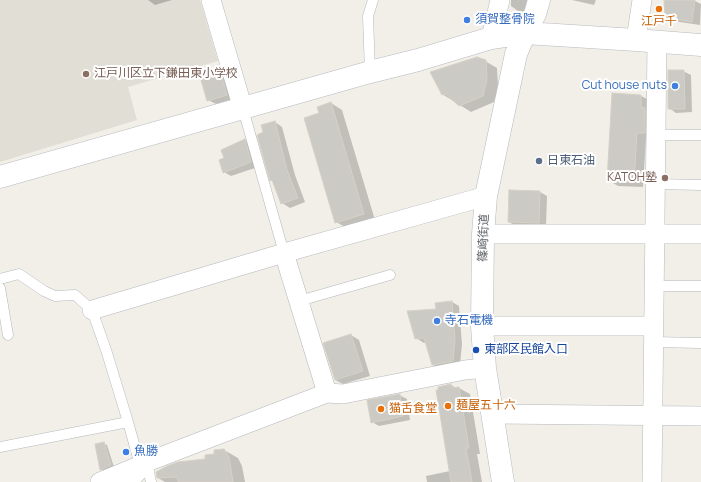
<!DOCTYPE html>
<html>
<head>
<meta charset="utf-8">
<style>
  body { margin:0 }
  canvas { display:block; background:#f1efe8 }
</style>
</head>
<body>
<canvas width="701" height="482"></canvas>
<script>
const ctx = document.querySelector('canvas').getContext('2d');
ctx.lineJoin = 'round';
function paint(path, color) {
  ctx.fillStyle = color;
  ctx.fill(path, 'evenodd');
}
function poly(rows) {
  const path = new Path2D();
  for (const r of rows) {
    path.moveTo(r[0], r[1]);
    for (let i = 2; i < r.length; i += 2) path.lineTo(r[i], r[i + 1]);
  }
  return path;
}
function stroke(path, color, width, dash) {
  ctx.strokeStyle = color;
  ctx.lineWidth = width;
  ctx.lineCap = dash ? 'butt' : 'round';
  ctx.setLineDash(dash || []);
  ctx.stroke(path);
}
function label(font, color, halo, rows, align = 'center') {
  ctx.font = font + ' Manrope,"Noto Sans JP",sans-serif';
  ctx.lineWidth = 4;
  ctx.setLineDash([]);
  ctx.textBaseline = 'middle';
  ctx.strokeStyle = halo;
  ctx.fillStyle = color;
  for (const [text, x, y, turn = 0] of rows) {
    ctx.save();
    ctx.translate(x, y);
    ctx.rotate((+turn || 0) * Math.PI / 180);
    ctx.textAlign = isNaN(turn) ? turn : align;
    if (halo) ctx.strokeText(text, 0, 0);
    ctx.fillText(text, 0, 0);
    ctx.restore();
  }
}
paint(poly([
  [0,0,200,0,218,61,128,87,137,120,0,162]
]), '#e1ded6');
paint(poly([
  [148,0,172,0,155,5],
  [511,0,534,0,530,14,518,11,511,6],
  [572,0,596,0,594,5],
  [665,0,690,0,695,1,701,4,700,25,673,21,666,17],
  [485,61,497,68,498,86,494,102,471,112,442,94],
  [219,68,226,72,234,99,216,104,208,100],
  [683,71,691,75,692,112,676,113,669,108],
  [641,96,651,101,654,138,646,138,643,187,618,186,608,180],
  [331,103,342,110,375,220,347,228,336,222,320,114],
  [275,122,282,127,295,175,305,202,290,208,282,203,274,182,271,180,264,133],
  [245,140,252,145,258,167,231,176,224,172,225,159],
  [540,192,547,196,546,226,516,226,509,222],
  [452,302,459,306,462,344,460,365,440,369,433,365,426,342,424,343,416,338,437,310],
  [351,335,359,340,370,376,343,384,335,380],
  [451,385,456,388,459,388,470,394,480,454,477,454,482,482,427,482,426,476,450,471],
  [399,395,407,399,410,420,379,426,372,422],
  [103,443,107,445,114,467,104,471,101,470],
  [224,450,238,458,242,466,245,482,165,482,158,478,206,460]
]), '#0003');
const building = poly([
  [664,0,695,0,692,22,665,17,664,0],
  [477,57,486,60,487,79,483,96,459,106,446,94,442,95,430,72,477,57],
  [219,67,227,95,207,101,199,73,219,67],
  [668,70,684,70,685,109,668,109,668,70],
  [612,93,641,95,641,107,645,108,645,133,637,133,634,182,607,181,612,93],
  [331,102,364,214,335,223,304,118,319,113,317,107,331,102],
  [275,121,287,170,298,198,281,204,272,180,270,181,257,135,263,132,261,125,275,121],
  [245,139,251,162,223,173,219,160,224,158,221,150,245,139],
  [509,190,540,191,539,223,508,222,509,190],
  [452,301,455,339,453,361,432,365,424,338,415,339,407,311,436,309,435,303,452,301],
  [351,334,363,371,335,380,323,343,351,334],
  [451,384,451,388,459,387,469,448,466,448,472,482,451,482,436,390,438,390,438,387,451,384],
  [400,394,403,416,371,423,367,400,400,394],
  [104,442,111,465,100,470,95,444,104,442],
  [224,449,229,457,233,482,178,482,177,477,157,478,156,472,167,466,178,462,205,459,205,455,214,454,214,450,224,449]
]);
paint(building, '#cccac5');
stroke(building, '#d6d1c6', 1);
const lane = poly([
  [370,72,368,16,373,0],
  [243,109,284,253],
  [656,135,701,135],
  [655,184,701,185],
  [0,279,19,274,44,291,55,296,75,295,92,310,107,353,128,422,140,465],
  [654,286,701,286],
  [0,288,8,335],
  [299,301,390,275],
  [653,342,701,343],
  [0,447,128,422],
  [147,462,151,482]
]);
const street = poly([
  [211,0,243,109],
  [491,38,500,0],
  [636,40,642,0],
  [483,234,701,234],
  [284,253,327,393],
  [92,310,284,253,486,196],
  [482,326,654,326],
  [493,414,701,416],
  [100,482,139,466],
  [127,482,147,462,327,393,343,394,465,370,485,368],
  [652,482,657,41]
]);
const secondary = poly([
  [0,177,370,72,418,60,491,38,525,33,636,40,701,45],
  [503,482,485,368,482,326,483,234,486,196,516,54,525,33,535,14,539,0]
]);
stroke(lane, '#b5b8bc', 11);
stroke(street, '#b5b8bc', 20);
stroke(secondary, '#b6babf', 23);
stroke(lane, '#fff', 10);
stroke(street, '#fff', 19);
stroke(secondary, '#fff', 22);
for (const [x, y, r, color] of [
  [659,9,4,"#e8710a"],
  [467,20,4,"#3f7fe0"],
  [86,74,4,"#8d6e63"],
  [675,86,4,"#3f7fe0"],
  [539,161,4,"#5c6f8a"],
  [665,178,4,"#8d6e63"],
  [437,321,4,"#3f7fe0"],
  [476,350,4,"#1a4fb4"],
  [448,406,4,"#e8710a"],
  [381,409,4,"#e8710a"],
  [126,452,4,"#3f7fe0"]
]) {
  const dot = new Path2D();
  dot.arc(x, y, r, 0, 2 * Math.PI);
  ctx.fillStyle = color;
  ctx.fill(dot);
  stroke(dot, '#fff', 1.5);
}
label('12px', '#366cbe', '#fff', [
  ["須賀整骨院",475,20],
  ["Cut house nuts",667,86,"right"],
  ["寺石電機",445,321],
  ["魚勝",134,452]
], 'left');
label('12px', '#c56008', '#fff', [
  ["江戸千",659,22,"center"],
  ["麺屋五十六",456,406],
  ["猫舌食堂",389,409]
], 'left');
label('12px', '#785e54', '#fff', [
  ["江戸川区立下鎌田東小学校",94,74],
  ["KATOH塾",657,178,"right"]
], 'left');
label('12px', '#4e5e75', '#fff', [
  ["日東石油",547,161]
], 'left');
label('12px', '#5f6368', '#fff', [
  ["篠崎街道",484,238,-88]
]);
label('12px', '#164399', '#fff', [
  ["東部区民館入口",484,350]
], 'left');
</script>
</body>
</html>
